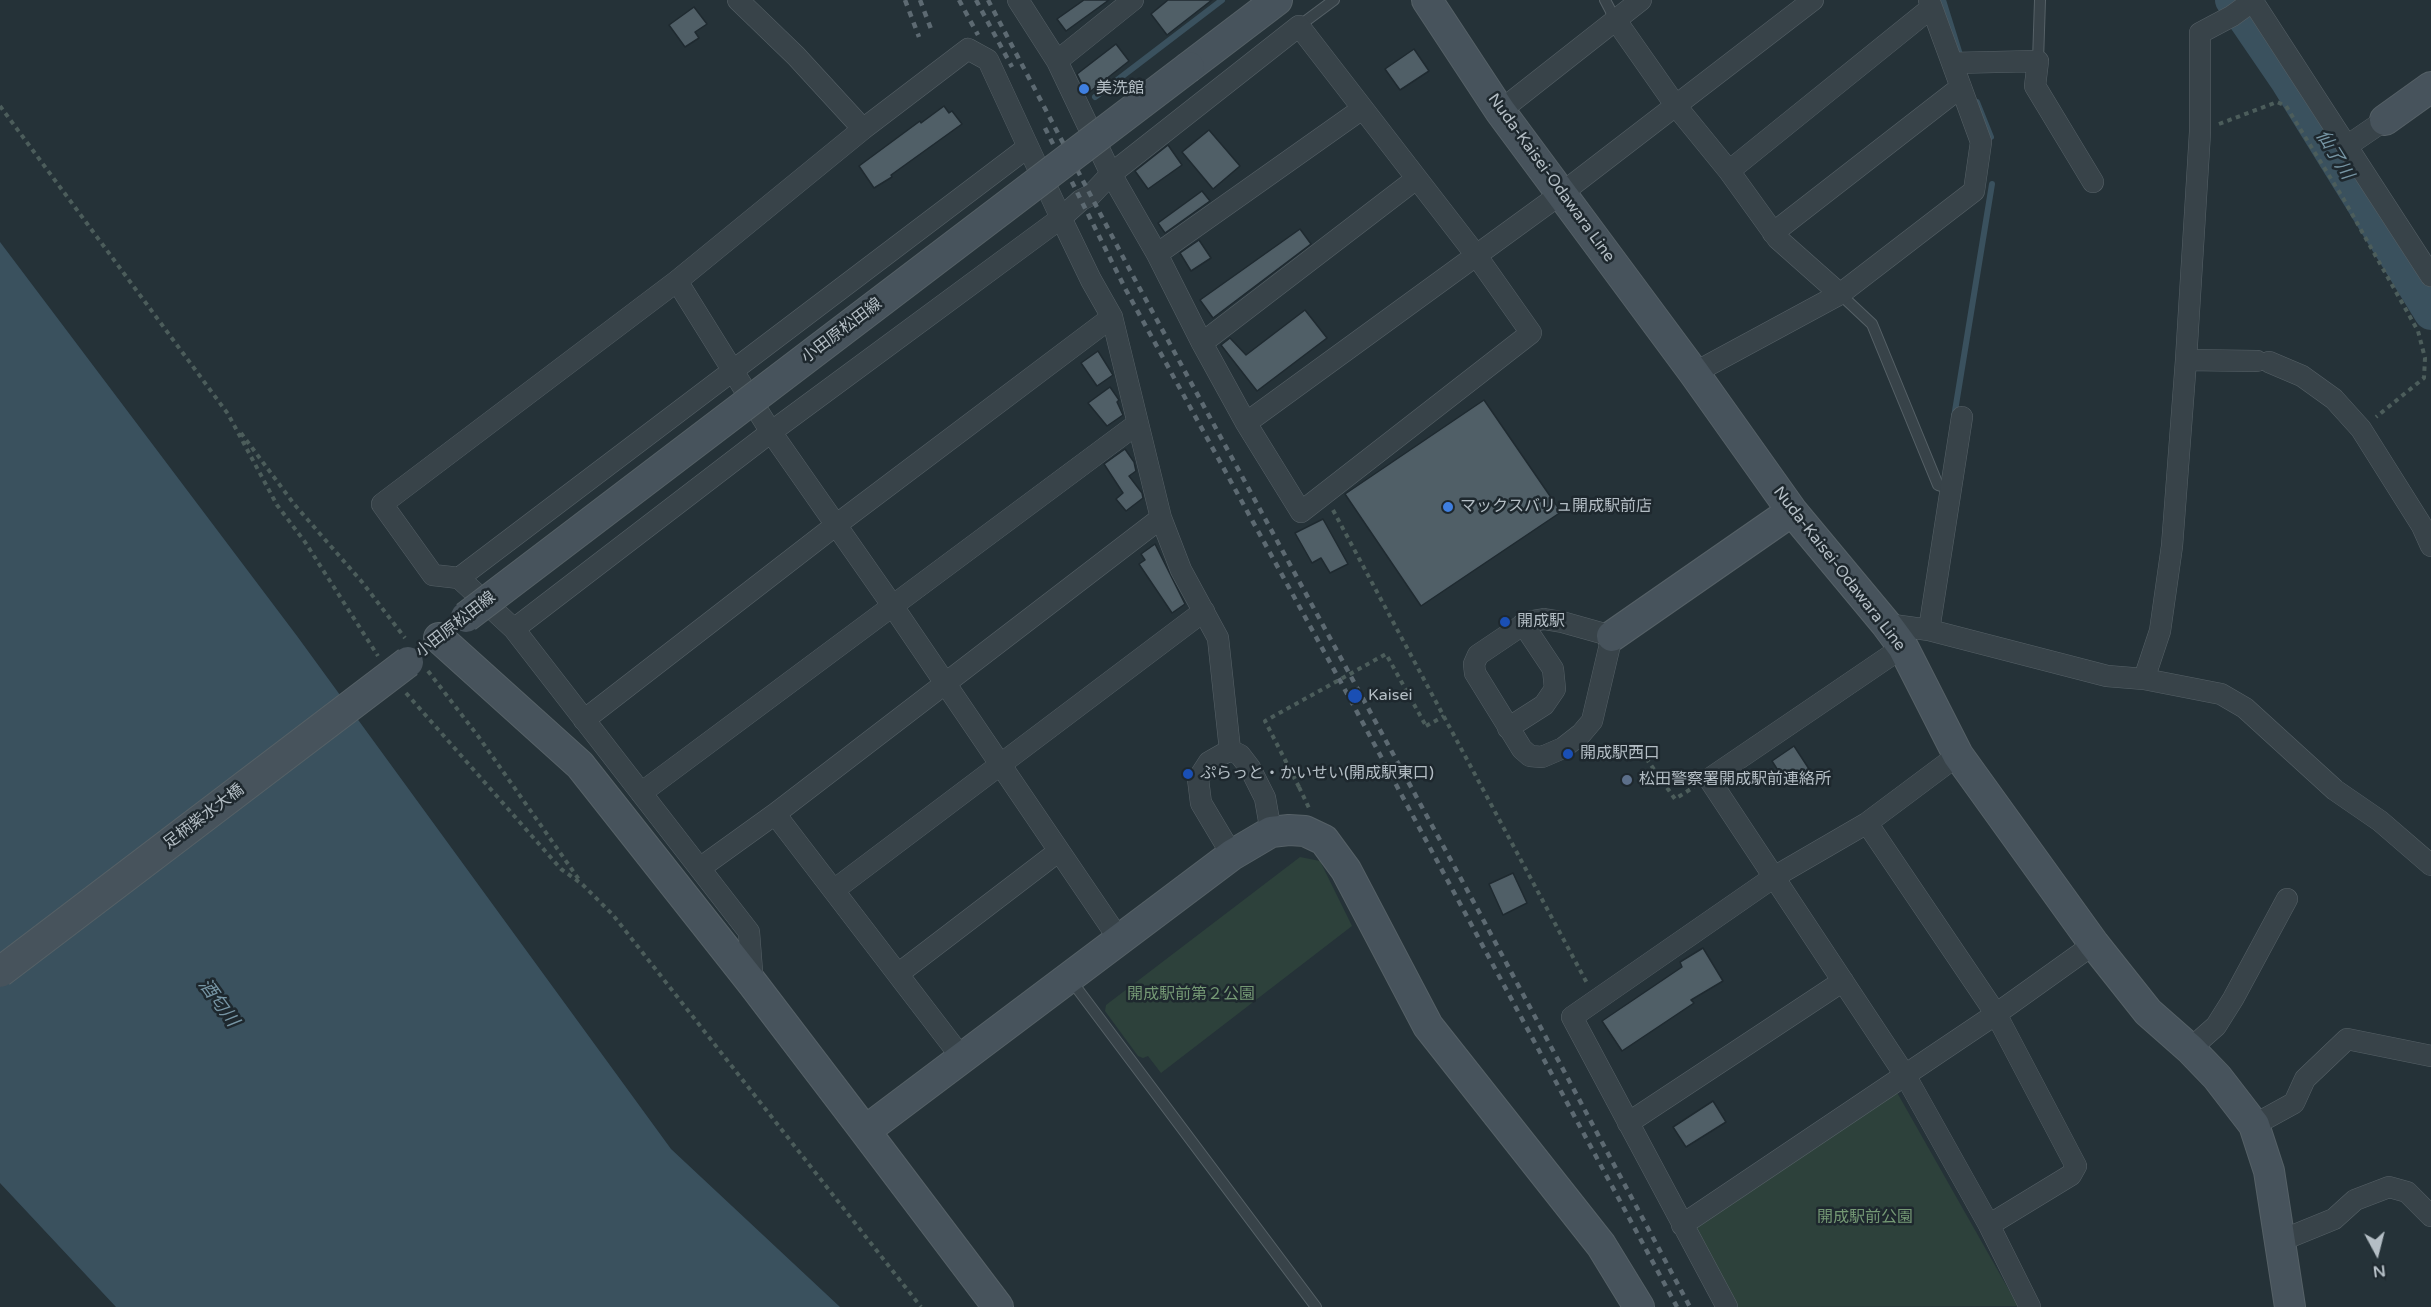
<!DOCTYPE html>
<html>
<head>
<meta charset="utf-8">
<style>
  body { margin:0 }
  #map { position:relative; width:2431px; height:1307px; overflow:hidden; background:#253238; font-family:"Varela Round",sans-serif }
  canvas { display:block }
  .north { position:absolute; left:2347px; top:1223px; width:60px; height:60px; -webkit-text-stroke:4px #1e282e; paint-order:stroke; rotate:173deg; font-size:16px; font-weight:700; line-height:24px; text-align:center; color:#b4bec5 }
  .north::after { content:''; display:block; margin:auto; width:21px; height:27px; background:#b4bec5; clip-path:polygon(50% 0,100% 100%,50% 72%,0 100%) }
</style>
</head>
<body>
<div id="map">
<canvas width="2431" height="1307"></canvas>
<div class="north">N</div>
</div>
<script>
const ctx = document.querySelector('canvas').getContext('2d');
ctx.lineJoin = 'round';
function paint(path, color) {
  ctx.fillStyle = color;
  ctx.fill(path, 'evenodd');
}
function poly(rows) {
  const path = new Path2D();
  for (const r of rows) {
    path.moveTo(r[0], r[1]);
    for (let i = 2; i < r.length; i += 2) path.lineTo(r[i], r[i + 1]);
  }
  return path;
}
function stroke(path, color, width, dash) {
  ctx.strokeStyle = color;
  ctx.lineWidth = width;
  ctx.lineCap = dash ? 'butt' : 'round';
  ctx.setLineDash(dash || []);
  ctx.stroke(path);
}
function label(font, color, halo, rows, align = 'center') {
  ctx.font = font + ' "Varela Round","Noto Sans JP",sans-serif';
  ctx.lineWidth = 5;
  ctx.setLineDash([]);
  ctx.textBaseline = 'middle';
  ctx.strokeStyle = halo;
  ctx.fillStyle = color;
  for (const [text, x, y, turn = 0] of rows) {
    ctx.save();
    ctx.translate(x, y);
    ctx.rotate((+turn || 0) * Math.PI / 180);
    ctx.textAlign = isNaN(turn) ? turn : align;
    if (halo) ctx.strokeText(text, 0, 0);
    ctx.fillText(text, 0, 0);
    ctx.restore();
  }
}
paint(poly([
  [1300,857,1320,861,1352,926,1161,1073,1148,1056,1143,1058,1138,1056,1105,1011,1106,1005],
  [1895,1089,2018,1306,1733,1307,1689,1229]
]), '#2d413b');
paint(poly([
  [0,242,297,636,671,1149,840,1307,116,1307,0,1183]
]), '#3a515e');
stroke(poly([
  [1943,0,1961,58],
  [1095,97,1222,0],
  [1977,102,1991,137],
  [1954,417,1992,184]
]), '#3a515e', 6);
stroke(poly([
  [2232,0,2288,82,2431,313]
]), '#3a515e', 34);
const building = poly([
  [1084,0,1109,0,1066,31,1057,19,1084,0],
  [1168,0,1212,0,1167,35,1151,14,1168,0],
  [694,7,707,24,695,32,699,38,685,47,669,25,694,7],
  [1116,44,1129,61,1087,94,1077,74,1116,44],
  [1414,49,1429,71,1400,90,1385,69,1414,49],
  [944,106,949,113,952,111,962,124,891,175,892,177,874,188,859,166,920,121,921,123,944,106],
  [1209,130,1240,166,1213,189,1182,152,1209,130],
  [1168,145,1182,165,1148,189,1135,171,1168,145],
  [1202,191,1210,201,1165,233,1158,223,1202,191],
  [1300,229,1311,244,1213,318,1200,300,1300,229],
  [1199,240,1211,258,1191,271,1180,253,1199,240],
  [1305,310,1327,338,1257,391,1221,345,1230,338,1246,355,1305,310],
  [1098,351,1113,375,1097,386,1081,363,1098,351],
  [1110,387,1119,400,1117,402,1123,415,1107,426,1088,403,1110,387],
  [1484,400,1561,512,1421,606,1345,494,1484,400],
  [1125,449,1134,462,1136,471,1129,476,1142,493,1143,498,1126,511,1116,499,1123,493,1104,464,1125,449],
  [1323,519,1348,564,1330,573,1321,558,1312,563,1295,533,1323,519],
  [1155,544,1185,604,1172,613,1139,564,1145,560,1141,554,1155,544],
  [1794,746,1811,772,1788,786,1772,761,1794,746],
  [1513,873,1527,903,1503,915,1489,884,1513,873],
  [1703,948,1723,981,1691,1000,1694,1003,1622,1051,1602,1021,1682,967,1680,962,1703,948],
  [1713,1101,1726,1122,1686,1147,1673,1127,1713,1101]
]);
paint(building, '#505f67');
stroke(building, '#1f2a30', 1.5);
const lane = poly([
  [1605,0,1615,19],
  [1299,26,1334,0],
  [2038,61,2040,0],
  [1840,294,1872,324,1938,485,1951,489],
  [1070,979,1316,1307]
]);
const street = poly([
  [738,0,796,56,863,129],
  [2252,0,2431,276],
  [1615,19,1676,106,1729,171,1778,239,1840,294],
  [1057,61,1133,0],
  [1952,63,2038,61,2035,86,2093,182],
  [1500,111,1641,0],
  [2347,146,2385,120],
  [1729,171,1931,8],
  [1773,233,1961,87],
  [1157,254,1362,109],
  [677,281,771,432,892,605,1119,939],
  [1202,343,1416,179],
  [2186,360,2257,361],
  [2269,362,2302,376,2334,399,2361,429,2422,526,2431,546],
  [1694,373,1840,294,1974,191,1981,142,1929,0],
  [1246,423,1562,193,1813,0],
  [459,578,1028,147],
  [1544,619,1562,622,1612,636,1592,721,1581,734,1563,748,1542,757,1530,756,1522,749,1475,673,1474,664,1478,655,1527,622,1544,619],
  [1886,624,1929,630,2107,676,2144,679,2221,694,2245,708,2335,790,2380,821,2431,865],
  [514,629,459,578,433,575,382,504,677,281,863,129,968,49,988,60,1061,218,1081,200,1091,195,1111,174,1299,26,1476,255,1531,333,1301,512,1246,423,1202,343,1157,254,1111,174,1057,61,1018,0],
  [1929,630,1962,417],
  [1903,647,1709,779,1905,1075,1989,1225,2030,1307],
  [2144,679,2160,631,2172,546,2186,360,2200,132,2200,33,2232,16,2254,0],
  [584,720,836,525,1112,317],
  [1508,728,1544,705,1555,689,1553,669,1523,624],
  [641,793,1137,424],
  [775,814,962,1058],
  [1867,823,1996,1014,2076,1166,2071,1175,1989,1225],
  [1232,855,1201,803,1198,779,1209,762,1230,750,1240,755,1250,768,1265,798,1271,832],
  [700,868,775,814,1161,518],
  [834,890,1204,611],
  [898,974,1059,851],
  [753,984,749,932,514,629,771,432,1061,218,1091,280,1112,317,1161,518,1181,570,1218,638,1230,750],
  [2190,1049,2216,1026,2233,999,2287,899],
  [1628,1123,1843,981],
  [2254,1125,2294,1103,2305,1079,2347,1039,2431,1056],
  [1682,1225,1996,1014,2094,944],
  [2280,1241,2334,1219,2355,1200,2389,1187,2407,1192,2431,1216],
  [1727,1307,1572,1017,1774,877,1867,823,1958,755]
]);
const secondary = poly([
  [1427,0,1500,111,1694,373,1792,511,1886,624,1903,647,1958,755,2094,944,2148,1012,2190,1049,2217,1077,2254,1125,2269,1171,2290,1307],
  [1189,67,1277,0],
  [2385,120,2431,87],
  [1612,636,1792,511],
  [439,638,580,765,753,984,865,1131],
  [998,1307,865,1131,1232,855,1271,832,1289,830,1305,831,1324,840,1346,870,1428,1026,1601,1245,1639,1307]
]);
stroke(lane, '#566167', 12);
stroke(street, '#566167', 22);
stroke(secondary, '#566167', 32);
stroke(poly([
  [0,106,228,414,277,505,305,542,378,656],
  [2219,124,2277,102,2286,106,2343,198,2418,331,2425,358,2424,378,2376,417],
  [241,433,294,504,362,582,405,638],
  [1333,510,1588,985],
  [428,671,478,736,580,881],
  [406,693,561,869,582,884,613,915,921,1307],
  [1426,726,1444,716],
  [1641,751,1675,799,1694,787],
  [1299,787,1309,808]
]), '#4c5d5b', 4, [4.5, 4.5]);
stroke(lane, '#384349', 10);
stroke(street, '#384349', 21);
stroke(secondary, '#47535c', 30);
stroke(poly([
  [905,0,919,37],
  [920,0,931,29],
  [959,0,978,35],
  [976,0,1012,67],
  [988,0,1133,276,1478,910,1690,1307],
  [1045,128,1126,290,1350,699,1677,1307]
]), '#5d6a72', 4.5, [6, 6]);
const secondaryBridge = poly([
  [466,617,1189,67],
  [0,972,408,662]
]);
stroke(secondaryBridge, '#566167', 32, []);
stroke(poly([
  [1299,787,1265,721,1386,654,1426,726]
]), '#4c5d5b', 4, [4.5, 4.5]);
stroke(secondaryBridge, '#47535c', 30);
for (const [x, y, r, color] of [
  [1084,89,6,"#3f7fe0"],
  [1448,507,6,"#3f7fe0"],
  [1505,622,6,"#1a4fb4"],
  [1355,696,8,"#1a4fb4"],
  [1568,754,6,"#1a4fb4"],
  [1188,774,6,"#1a4fb4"],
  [1627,780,6,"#5c6f8a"]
]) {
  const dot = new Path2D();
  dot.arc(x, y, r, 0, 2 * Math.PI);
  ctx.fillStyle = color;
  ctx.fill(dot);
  stroke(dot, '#1e282e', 2);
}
label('16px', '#b4bec5', '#1e282e', [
  ["美洗館",1096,89],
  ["マックスバリュ開成駅前店",1460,507],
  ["開成駅",1517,622],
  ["Kaisei",1368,696],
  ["開成駅西口",1580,754],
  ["ぷらっと・かいせい(開成駅東口)",1200,774],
  ["松田警察署開成駅前連絡所",1639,780]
], 'left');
label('16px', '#b4bec5', '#1e282e', [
  ["Nuda-Kaisei-Odawara Line",1551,178,54],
  ["小田原松田線",842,331,-37],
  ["Nuda-Kaisei-Odawara Line",1839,569,52],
  ["小田原松田線",456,625,-38],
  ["足柄紫水大橋",204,817,-37]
]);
label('16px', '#749874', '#1e282e', [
  ["開成駅前第２公園",1191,995],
  ["開成駅前公園",1865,1218]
]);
label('italic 18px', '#7796a5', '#1e282e', [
  ["仙了川",2334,155,58],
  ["酒匂川",218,1003,54]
]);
</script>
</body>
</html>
